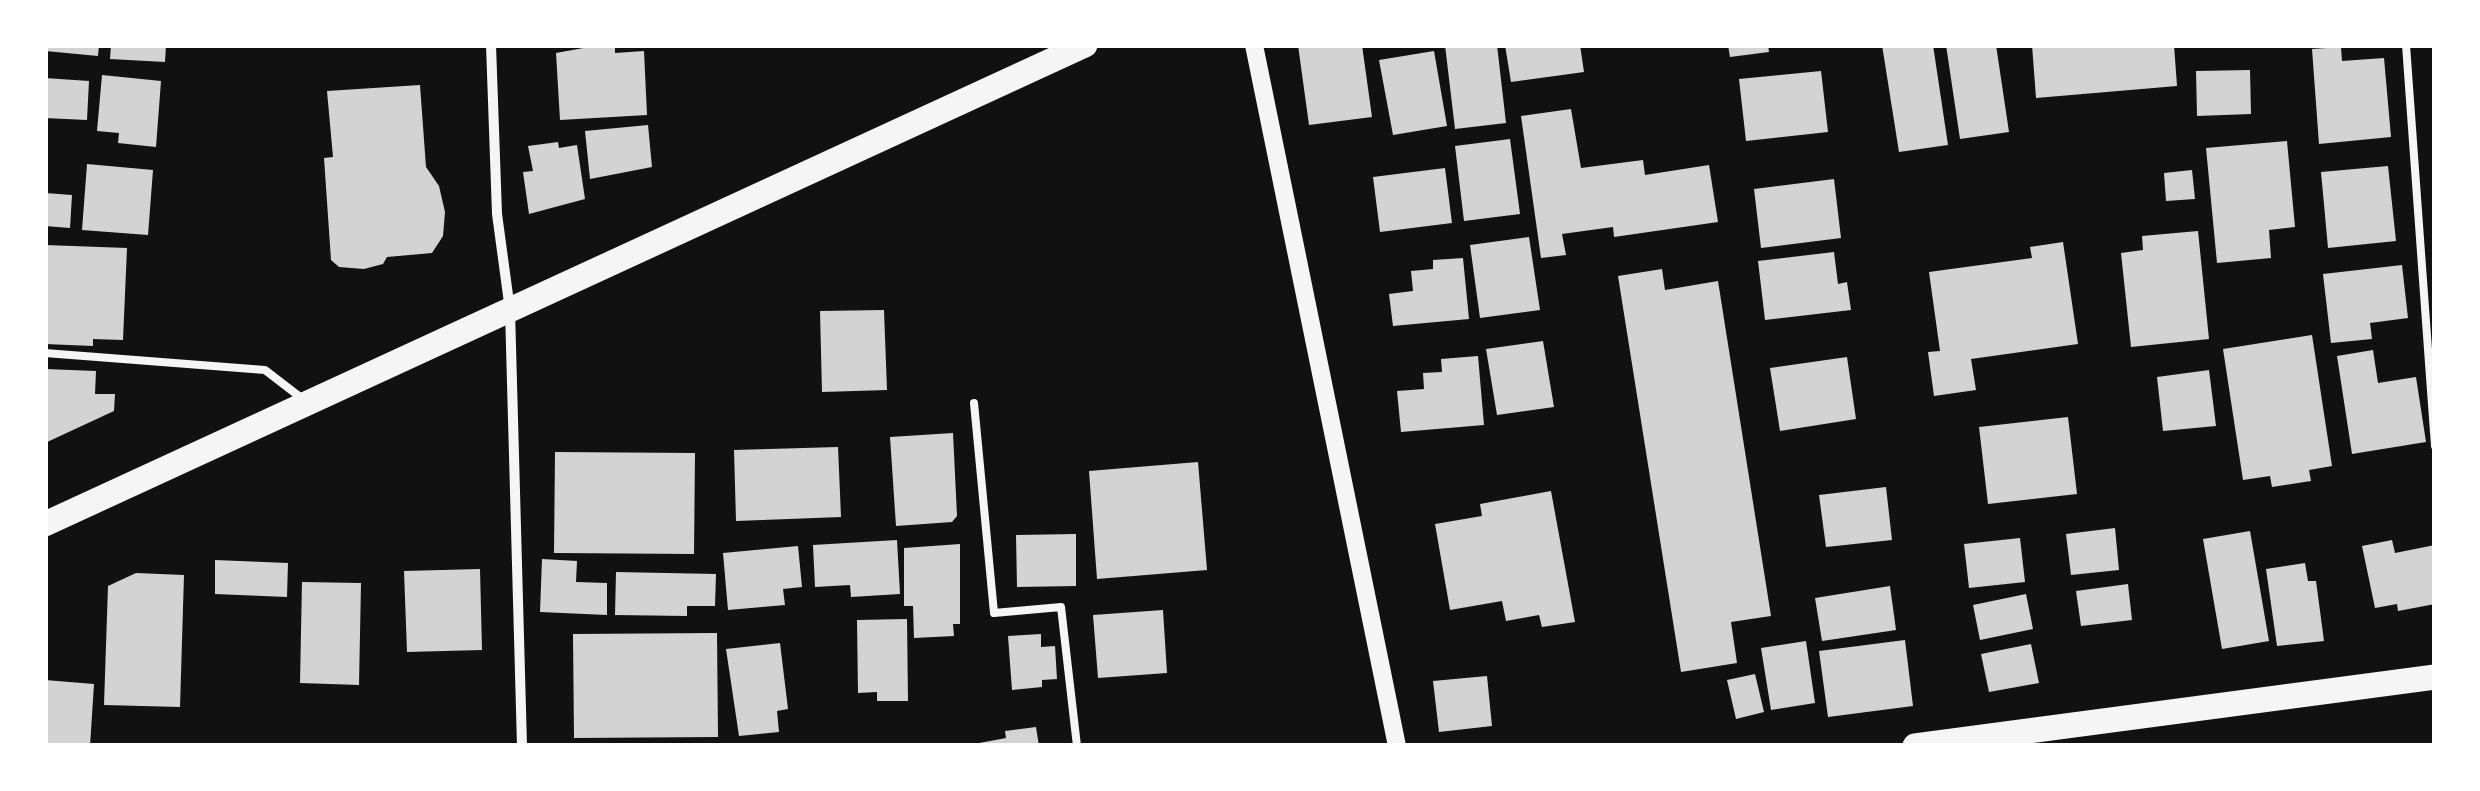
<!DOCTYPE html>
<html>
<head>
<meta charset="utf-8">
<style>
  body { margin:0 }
  #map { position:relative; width:2480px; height:791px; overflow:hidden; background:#111; font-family:Figtree,sans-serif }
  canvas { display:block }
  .frame { position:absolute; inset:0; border:48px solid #fff; pointer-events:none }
</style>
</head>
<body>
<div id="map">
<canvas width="2480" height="791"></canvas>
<div class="frame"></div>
</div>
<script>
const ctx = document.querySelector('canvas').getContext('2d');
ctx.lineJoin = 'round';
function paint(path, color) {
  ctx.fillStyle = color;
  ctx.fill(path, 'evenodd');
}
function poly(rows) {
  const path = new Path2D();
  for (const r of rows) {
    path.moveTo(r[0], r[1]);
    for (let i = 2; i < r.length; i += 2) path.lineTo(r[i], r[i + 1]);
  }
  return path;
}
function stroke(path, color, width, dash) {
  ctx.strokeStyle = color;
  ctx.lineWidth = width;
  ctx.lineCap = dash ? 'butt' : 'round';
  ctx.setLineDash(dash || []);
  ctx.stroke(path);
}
paint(poly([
  [45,45,99,45,98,56,45,51],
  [111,45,166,45,165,62,110,59],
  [600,45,615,45,615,53,644,51,647,115,560,120,556,53],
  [1298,45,1362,45,1372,117,1309,125],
  [1445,45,1497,45,1506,123,1455,129],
  [1505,45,1580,45,1584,72,1511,82],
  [1728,45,1768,45,1769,52,1730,57],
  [1882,45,1933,45,1948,145,1899,152],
  [1946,45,1996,45,2009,132,1960,139],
  [2032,45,2174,45,2177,86,2036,98],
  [2341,47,2342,61,2384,58,2391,137,2319,144,2312,49],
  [1434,51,1447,126,1393,135,1379,60],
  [2250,70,2251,114,2197,116,2196,71],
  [1821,71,1828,132,1746,141,1739,79],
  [102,75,161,81,156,147,118,143,119,133,97,131],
  [45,78,89,81,87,120,45,118],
  [420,85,426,167,439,186,445,212,443,236,432,253,387,257,383,264,364,269,339,267,331,260,324,158,333,157,327,91],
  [1571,109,1581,168,1643,160,1645,175,1709,165,1718,222,1614,237,1613,227,1562,234,1566,255,1541,258,1521,116],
  [648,125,652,167,590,179,585,131],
  [1510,139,1520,214,1464,221,1455,146],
  [2287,141,2295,227,2269,230,2271,258,2217,263,2206,148],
  [558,142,559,148,577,145,585,199,529,214,523,172,533,171,528,146],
  [87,164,153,170,148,235,82,230],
  [2388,166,2396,241,2328,248,2321,172],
  [1445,168,1452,223,1380,232,1373,177],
  [2192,170,2195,199,2166,201,2164,173],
  [1834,179,1841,238,1761,248,1754,189],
  [45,193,72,195,70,228,45,226],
  [2198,231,2209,339,2131,347,2121,253,2143,250,2142,236],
  [1529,237,1540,310,1480,318,1470,245],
  [2063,242,2078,344,1971,359,1976,390,1934,396,1928,352,1940,351,1929,272,2032,258,2030,247],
  [45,245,127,248,123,340,93,339,93,346,45,344],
  [1834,252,1838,284,1847,282,1851,310,1765,320,1758,261],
  [1463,258,1469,319,1393,326,1389,294,1413,291,1411,271,1433,269,1433,260],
  [2402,265,2408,318,2370,323,2372,339,2331,343,2323,274],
  [1662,269,1665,290,1718,281,1771,616,1731,622,1737,663,1681,672,1618,276],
  [884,310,887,390,822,392,820,311],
  [2312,335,2332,466,2309,470,2311,481,2272,487,2270,476,2243,480,2223,349],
  [1543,341,1554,407,1497,415,1486,349],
  [2373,350,2378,383,2416,377,2426,442,2352,454,2337,356],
  [1478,356,1484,425,1401,432,1397,391,1424,389,1423,373,1442,372,1441,359],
  [1847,357,1856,419,1780,431,1770,368],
  [45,369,96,371,95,394,115,394,114,411,45,443],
  [2209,370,2216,426,2163,431,2157,377],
  [2068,417,2077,494,1988,504,1979,427],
  [953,433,957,516,952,522,896,526,890,437],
  [838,447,841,517,736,521,734,450],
  [555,452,695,453,694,554,554,553],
  [1198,462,1207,570,1097,579,1089,471],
  [1886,487,1892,540,1826,547,1819,495],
  [1551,491,1575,622,1542,627,1539,615,1506,621,1502,601,1450,610,1435,524,1482,516,1480,504],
  [2115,528,2119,570,2071,575,2066,534],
  [2250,531,2269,641,2222,649,2203,539],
  [1076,534,1076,586,1017,587,1016,535],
  [2020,538,2025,582,1969,588,1964,544],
  [897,540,900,594,851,597,850,585,815,587,813,545],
  [2392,540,2395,553,2435,545,2435,604,2398,611,2397,604,2375,608,2362,546],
  [960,544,960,624,953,624,954,636,914,638,913,606,904,606,904,548],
  [798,546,802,587,783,589,785,605,728,610,723,553],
  [542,559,577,561,576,582,607,583,607,615,540,612],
  [215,560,288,563,287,597,215,594],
  [2305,563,2308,581,2316,581,2324,641,2277,646,2266,569],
  [480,569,482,650,407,652,404,571],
  [616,572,716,574,715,606,687,606,687,616,615,615],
  [136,573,184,575,180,707,104,705,108,586],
  [302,582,361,583,359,685,300,683],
  [2128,584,2132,620,2081,626,2076,591],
  [1890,586,1896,630,1822,641,1815,598],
  [2026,594,2033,629,1980,640,1973,605],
  [1163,610,1167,673,1098,678,1093,615],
  [907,619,908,701,877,701,877,692,858,693,857,620],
  [717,633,718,737,574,738,573,634],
  [1041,634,1041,647,1055,646,1057,679,1042,680,1042,687,1012,690,1008,636],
  [1905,640,1913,706,1828,717,1819,651],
  [1806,641,1815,703,1771,710,1761,648],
  [780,643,788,709,777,711,779,732,739,736,726,649],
  [2031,644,2039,683,1989,692,1981,654],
  [1755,674,1764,712,1736,719,1727,680],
  [1487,676,1492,726,1439,732,1433,681],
  [45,680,94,684,90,746,45,746],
  [1036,727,1039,746,963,746,1006,738,1005,731]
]), '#d3d3d3');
stroke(poly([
  [2406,45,2435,446],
  [45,353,265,370,304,400],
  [974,403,994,613,1061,607,1077,746]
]), '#f5f5f5', 8);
stroke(poly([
  [491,45,497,214,510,310,522,746]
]), '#f5f5f5', 10);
stroke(poly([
  [1254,45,1397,746]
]), '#f5f5f5', 18);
stroke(poly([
  [45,524,1085,45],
  [1915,746,2435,677]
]), '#f5f5f5', 25);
</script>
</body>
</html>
